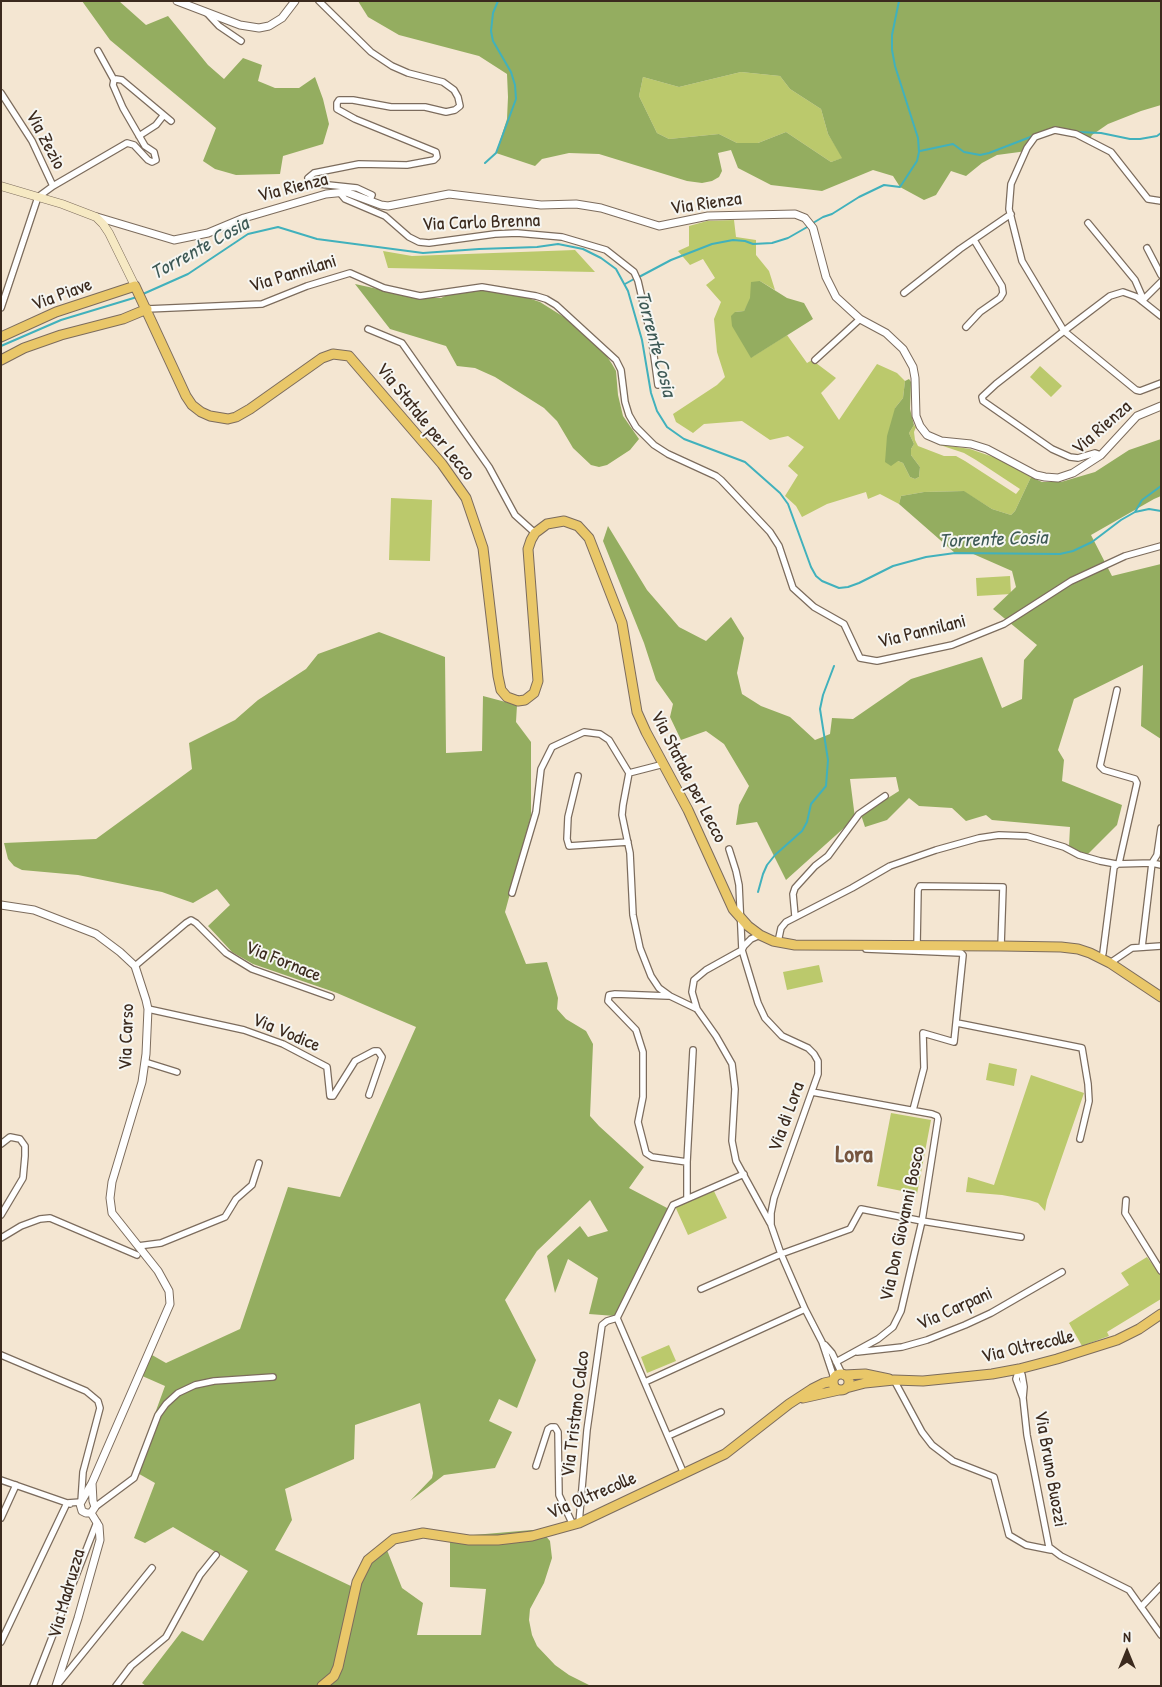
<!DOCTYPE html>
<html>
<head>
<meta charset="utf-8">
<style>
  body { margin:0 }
  #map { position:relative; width:1162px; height:1687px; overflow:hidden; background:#f4e6d2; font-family:"Patrick Hand",sans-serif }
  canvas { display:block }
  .frame { position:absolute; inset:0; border:2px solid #3b2a1e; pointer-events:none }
  .north { position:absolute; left:1102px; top:1627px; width:50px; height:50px; -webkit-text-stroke:4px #f6f6f2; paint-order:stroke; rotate:0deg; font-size:14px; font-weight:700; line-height:20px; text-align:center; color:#3b2a1e }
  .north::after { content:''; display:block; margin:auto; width:18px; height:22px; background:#3b2a1e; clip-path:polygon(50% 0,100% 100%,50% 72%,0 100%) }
</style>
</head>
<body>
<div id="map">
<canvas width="1162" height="1687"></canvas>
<div class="frame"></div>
<div class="north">N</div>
</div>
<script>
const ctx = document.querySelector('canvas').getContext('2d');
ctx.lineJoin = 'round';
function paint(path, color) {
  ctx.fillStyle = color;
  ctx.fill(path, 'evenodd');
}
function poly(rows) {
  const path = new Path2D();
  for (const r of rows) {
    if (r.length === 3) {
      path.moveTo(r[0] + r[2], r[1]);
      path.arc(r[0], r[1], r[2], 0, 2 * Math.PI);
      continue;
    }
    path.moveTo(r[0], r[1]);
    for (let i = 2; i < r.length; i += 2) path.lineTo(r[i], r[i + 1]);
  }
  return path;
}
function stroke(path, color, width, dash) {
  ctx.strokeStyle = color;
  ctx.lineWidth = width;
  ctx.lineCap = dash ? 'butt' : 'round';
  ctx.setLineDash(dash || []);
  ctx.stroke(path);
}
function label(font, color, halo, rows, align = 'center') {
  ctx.font = font + ' "Patrick Hand",sans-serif';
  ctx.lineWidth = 4;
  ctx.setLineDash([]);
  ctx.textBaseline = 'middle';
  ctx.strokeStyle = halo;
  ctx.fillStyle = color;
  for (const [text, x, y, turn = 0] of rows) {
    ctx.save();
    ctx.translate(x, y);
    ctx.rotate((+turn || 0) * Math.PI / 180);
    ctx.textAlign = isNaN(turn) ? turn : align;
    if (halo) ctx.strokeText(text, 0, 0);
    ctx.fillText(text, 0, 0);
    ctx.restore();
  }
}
paint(poly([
  [741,72,780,76,790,89,821,109,828,134,843,158,831,162,786,132,758,143,737,143,719,134,669,139,657,133,639,96,643,77,679,87],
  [734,220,736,237,756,240,756,255,769,271,775,290,760,281,744,311,735,312,752,357,787,335,807,363,812,360,836,378,821,393,839,420,877,364,897,373,905,381,903,398,895,408,898,461,903,463,910,477,915,479,919,477,920,467,911,455,911,449,914,444,909,433,914,425,916,427,914,432,915,440,918,446,944,456,956,456,965,461,1016,494,1020,489,976,460,964,453,937,444,970,449,1002,460,1031,477,1015,511,1011,515,992,509,963,491,924,492,901,496,899,504,880,494,868,499,866,492,827,504,802,517,796,506,785,496,798,475,788,466,804,447,788,436,770,440,742,421,704,424,693,433,676,422,673,414,717,385,725,377,717,352,714,319,721,302,706,285,715,278,703,259,690,265,678,251,689,246,689,226,707,221],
  [575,250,595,272,388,268,383,251,412,256],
  [1040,366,1062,386,1051,397,1030,377],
  [391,498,432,500,430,561,389,560],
  [1010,576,1011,594,977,596,976,578],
  [819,965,823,982,787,990,783,972],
  [989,1063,1017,1069,1014,1086,986,1080],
  [1031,1075,1084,1093,1047,1200,1045,1211,1038,1203,1029,1200,1002,1195,966,1192,968,1177,994,1185],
  [891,1113,931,1120,917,1194,877,1186],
  [712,1187,727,1218,688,1235,674,1204],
  [1147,1257,1161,1276,1161,1299,1107,1332,1109,1336,1082,1346,1069,1323,1129,1285,1121,1273],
  [669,1345,676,1361,647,1373,641,1357]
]), '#bbc96c');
paint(poly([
  [82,1,119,1,146,25,168,16,208,65,224,79,243,58,262,65,258,81,275,88,299,88,315,77,323,99,329,124,323,144,283,156,280,174,236,175,215,169,203,161,216,128,110,40],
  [358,1,1161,1,1161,105,1141,111,1108,124,1092,135,1088,143,1068,134,1054,132,1034,141,1027,151,997,155,982,163,966,176,951,171,936,195,924,200,900,187,893,176,873,170,822,191,771,185,738,168,731,150,718,153,722,171,719,177,712,181,702,183,687,181,599,154,569,153,542,159,535,166,496,153,507,119,508,97,507,74,479,56,399,35,368,17],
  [741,72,780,76,790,89,821,109,828,134,842,158,831,162,786,132,758,143,737,143,719,134,669,139,657,133,639,96,643,77,679,87],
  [760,281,787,298,804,303,813,319,751,358,732,326,731,316,735,312,744,311,750,298,751,282],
  [355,284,419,298,441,298,451,293,481,288,516,294,540,302,567,319,606,355,612,364,616,371,618,395,623,416,639,439,630,450,607,465,599,467,591,465,573,448,557,421,544,408,495,377,475,368,457,366,446,346,390,329],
  [909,379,911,382,910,409,914,425,909,433,914,444,911,449,911,455,920,467,919,477,915,479,910,477,903,463,898,461,891,466,885,462,887,436,895,408,903,398,905,381],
  [1161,439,1161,496,1154,499,1091,535,1112,576,1161,564,1161,739,1141,726,1143,665,1074,699,1058,750,1064,760,1062,781,1122,805,1117,825,1086,856,1069,846,1070,827,992,820,986,815,966,821,952,808,919,806,909,798,887,820,865,827,861,815,899,791,896,777,850,779,855,818,786,880,757,822,736,825,739,805,749,786,724,744,706,731,681,740,670,717,673,704,656,680,644,643,603,541,608,526,647,590,679,627,706,641,731,617,744,638,737,673,742,694,761,706,790,717,815,740,830,734,832,718,853,719,911,679,982,657,1002,708,1022,699,1024,660,1037,645,993,609,1016,587,1012,571,971,553,955,553,899,504,901,496,924,492,964,491,992,509,1011,515,1015,511,1031,477,1042,482,1061,482,1095,472,1129,450],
  [379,632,445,657,446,753,482,751,483,696,517,705,516,722,531,742,531,816,505,912,526,964,547,962,558,998,557,1009,566,1019,586,1031,593,1044,590,1116,599,1126,644,1167,629,1188,669,1209,615,1316,589,1314,598,1278,568,1259,555,1293,547,1256,580,1226,588,1237,608,1231,590,1200,537,1251,505,1300,536,1360,517,1408,499,1399,489,1421,512,1432,495,1468,444,1475,410,1501,432,1478,433,1473,420,1403,355,1425,354,1459,285,1489,292,1520,275,1550,353,1587,385,1545,402,1588,423,1603,417,1635,481,1635,486,1589,450,1587,450,1537,532,1530,544,1534,550,1541,552,1558,544,1583,530,1609,529,1620,532,1635,537,1646,555,1665,569,1675,591,1686,146,1686,142,1683,182,1631,203,1641,248,1571,173,1527,145,1543,134,1538,155,1483,134,1471,165,1386,140,1375,152,1355,166,1363,240,1329,288,1187,340,1197,416,1027,337,993,253,964,232,952,208,926,230,905,217,889,193,903,162,892,78,875,22,870,14,866,8,859,4,843,96,839,192,769,189,743,235,720,258,700,306,669,318,654]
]), '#94ad60');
stroke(poly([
  [1078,132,1101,133,1130,139,1140,139,1157,136,1161,133],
  [920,151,953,144,964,152,980,155,989,153,1033,136],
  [485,163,496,153,516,99,515,85,511,72,493,41,491,31,493,13,498,1],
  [813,223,823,217,832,214,859,197,884,185,900,187,917,161,919,152,918,138,895,66,892,50,892,35,899,1],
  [639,277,671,260,712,244,733,240,745,241,753,244,772,243,788,238,809,226],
  [625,284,634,279],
  [143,294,188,274,248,234,278,227,317,239,423,253,479,249,537,247,558,244,583,249,601,258,616,269,628,291,642,340,651,393,657,411,667,427,684,439,745,462,780,493,788,504,811,567,816,576,822,581,839,588,848,587,859,583,893,566,926,557,955,553,1060,554,1073,551,1092,542,1121,520,1135,512,1149,509,1161,511],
  [1,346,61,320,137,297],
  [1135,512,1142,500,1161,486],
  [758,892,763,874,767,865,775,855,802,831,807,822,811,804,826,786,828,760,820,709,823,695,834,666]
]), '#41b1bc', 2);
stroke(poly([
  [648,324,652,342]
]), '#cfc0ae', 5.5, [5.5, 3]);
const minor = poly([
  [319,1,371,52,392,66,408,73,443,82,454,90,458,97,460,106,455,110,446,112,425,107,391,107,353,100,339,100,337,103,337,109,355,119,436,152,437,157,434,160,407,165,359,164,314,173,308,178,310,181,319,184,357,188,372,195,370,200],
  [206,12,219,26,241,41],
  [98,51,114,80],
  [1,93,32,141,53,186,38,197,1,308],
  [139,136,156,125,163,116],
  [53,186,127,143,134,145,148,160,152,162,156,160,154,152,145,146,123,108,113,85,114,80,116,79,122,80,171,121],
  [340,193,345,199,385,216,409,237,419,242,429,243,495,234,517,233,562,237,606,250,634,272,638,281,648,324],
  [1161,201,1148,199,1111,152,1076,134,1055,130,1035,137,1027,148,1011,184,1009,209,1022,261,1064,331,1136,390,1140,391,1161,383],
  [1088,223,1135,280,1142,296,1142,301],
  [1147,248,1161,275],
  [904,293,960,249,1011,214],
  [1142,301,1161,282],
  [147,309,262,304,307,286,350,273,384,288,420,296,482,287,536,296,546,299,556,305,616,360,621,370,625,402,629,415,636,427,654,445,668,454,716,476,721,480,770,532,779,546,793,588,814,607,844,624,860,658,877,661,952,645,1004,624,1071,581,1125,556,1161,546],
  [966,327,980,312,1000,298,1003,293,1002,286,974,240],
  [368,329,402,343,489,467,515,515,535,533],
  [652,342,658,385],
  [815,360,860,319],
  [1101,455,1095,453,1078,458,1070,457,1052,449,983,401,982,397,996,384,1064,331,1110,296,1123,292,1137,297,1161,316],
  [664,764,629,773,623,805,622,815,630,853,633,915,640,948,651,976,659,988,670,996,697,1009,716,1036,732,1064,735,1089,732,1141,736,1161,770,1223],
  [578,776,568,817,567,839,569,846,628,842],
  [729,849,736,871,739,885,742,950,758,1003,765,1018,782,1036,808,1048,814,1054,818,1061,818,1074,774,1198,771,1213,771,1225,781,1254,805,1309,822,1342,834,1378],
  [512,893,536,812,541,769,552,747,584,732,600,734,609,740,629,773],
  [795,916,793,894,795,888,815,866,828,856,859,814,885,796],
  [778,942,781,928,786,922,852,888,890,866,936,850,979,838,999,835,1027,836,1064,847,1079,855,1100,861,1116,864,1152,863,1161,865],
  [917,945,918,890,920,886,1003,887,1001,946],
  [1142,947,1152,863,1157,855,1161,828],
  [866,949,961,953,963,955,954,1042,923,1033,924,1068,913,1110],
  [1101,959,1103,953,1114,867,1119,863,1137,783,1135,779,1104,770,1100,766,1117,690],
  [1110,963,1132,948,1161,946],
  [135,966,186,923,191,920,196,923,226,953,252,969,331,997],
  [668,996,615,994,609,995,608,1001,636,1030,643,1052,643,1097,638,1122,646,1153,652,1157,687,1162],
  [148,1009,244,1030,283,1044,327,1067,330,1096,333,1096,355,1061,374,1051,378,1051,382,1057,369,1095],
  [697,1009,692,992,694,980,706,970,742,950,744,946,751,939,760,935],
  [957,1023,1082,1048,1088,1084,1089,1101,1080,1139],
  [145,1062,177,1072],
  [812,1092,932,1114,937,1116,938,1119,922,1221,901,1311,893,1327,878,1339,836,1362],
  [1,1144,10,1137,20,1139,25,1146,25,1156,23,1178,1,1215],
  [687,1198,687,1162,693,1050],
  [1126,1200,1125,1213,1161,1271],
  [1,1238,21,1226,40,1219,50,1218,137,1255],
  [138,1246,161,1243,225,1217,236,1199,252,1185,259,1163],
  [701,1289,781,1254,850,1229,861,1209,922,1221,1021,1237],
  [617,1318,673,1205,744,1174],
  [617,1318,684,1474],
  [825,1345,832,1353,842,1374],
  [857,1352,902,1347,927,1340,965,1325,991,1313,1062,1272],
  [1,1355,86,1391,98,1401,100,1408,83,1472,81,1502,67,1503],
  [1019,1369,1022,1375,1024,1387,1023,1398,1027,1435,1049,1547,1061,1556,1129,1590,1161,1635],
  [1019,1369,1016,1379,1023,1398],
  [894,1380,922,1432,932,1445,953,1461,994,1477,1009,1535,1026,1545,1051,1550],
  [645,1382,805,1309],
  [668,1436,721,1412],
  [536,1466,548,1429,551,1427,555,1427,558,1432,559,1495,573,1525],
  [1,1480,70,1504],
  [95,1507,134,1478,158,1415,166,1404,178,1393,195,1385,214,1381,273,1377],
  [1,1518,16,1485],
  [579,1523,587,1430,602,1325,607,1321,617,1318],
  [1141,1607,1161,1586],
  [1,1642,67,1503],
  [58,1684,152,1568],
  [33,1686,97,1522],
  [116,1686,131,1666,166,1637,200,1575,216,1555]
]);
const tertiary = poly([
  [177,1,240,25,259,28,269,26,282,18,295,1],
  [97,217,174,240,208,233,244,218,326,194,346,192,381,205,388,206,449,194,541,205,576,204,601,208,659,226,708,216,795,214,805,218,813,228,826,277,836,297,860,319,886,333,903,349,913,367,915,378,916,416,920,426,927,435,941,441,971,444,987,449,1036,475,1045,477,1058,478,1073,473,1101,455,1137,416,1161,406],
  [1,905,34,910,96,934,120,952,135,966,146,1000,148,1009,146,1054,142,1082,112,1182,110,1198,112,1213,158,1271,169,1291,170,1304,92,1483,80,1504,82,1511,86,1513,91,1513],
  [91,1513,95,1507,93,1501,92,1483],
  [56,1686,78,1618,100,1540,99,1526,91,1513]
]);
const secondary = poly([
  [1,186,62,204,96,217,103,224,109,233,135,286]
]);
const primary = poly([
  [1,337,56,312,135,286,186,396,192,405,201,412,210,416,228,419,236,417,250,409,322,358,333,354,349,356,442,464,466,498,483,548,498,676,501,690,507,697,518,701,525,700,534,693,538,681,528,549,531,540,535,533,547,524,564,521,578,526,589,538,622,623,637,712,646,732,688,810,733,909,748,926,760,935,773,941,795,945,1001,946,1061,947,1078,949,1090,953,1110,963,1161,997],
  [1,360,24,348,61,335,123,319,147,309],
  [841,1382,8],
  [844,1375,865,1374,889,1379],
  [846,1388,865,1383,894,1380,923,1381,953,1378,992,1374,1019,1369,1057,1359,1117,1340,1139,1329,1161,1314],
  [803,1398,839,1390],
  [322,1686,334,1676,338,1667,357,1582,368,1560,394,1539,423,1533,469,1540,498,1540,532,1536,579,1523,725,1454,789,1404,812,1389,824,1383,833,1381]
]);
stroke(minor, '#7c6c5d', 8);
stroke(tertiary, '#7c6c5d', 9);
stroke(secondary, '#7c6c5d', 9);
stroke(primary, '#7c6c5d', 11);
stroke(minor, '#fff', 5.5);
stroke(tertiary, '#fff', 7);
stroke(secondary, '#f6e9c3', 8);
stroke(primary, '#e9c769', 9);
label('19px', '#3b2a1e', '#f6f6f2', [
  ["Via Zezio",45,140,62],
  ["Via Rienza",293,188,-14],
  ["Via Rienza",706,204,-8],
  ["Via Carlo Brenna",481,223,-2],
  ["Via Pannilani",293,274,-17],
  ["Via Piave",62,295,-20],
  ["Via Statale per Lecco",425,422,51],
  ["Via Rienza",1102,428,-41],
  ["Via Pannilani",922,632,-14],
  ["Via Statale per Lecco",688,777,63],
  ["Via Fornace",283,962,22],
  ["Via Vodice",286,1033,23],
  ["Via Carso",127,1037,-88],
  ["Via di Lora",787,1117,-70],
  ["Via Don Giovanni Bosco",903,1224,-78],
  ["Via Carpani",955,1309,-24],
  ["Via Oltrecolle",1028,1347,-13],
  ["Via Tristano Calco",576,1414,-83],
  ["Via Bruno Buozzi",1050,1469,80],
  ["Via Oltrecolle",592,1496,-23],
  ["Via Madruzza",67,1594,-74]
]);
label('italic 20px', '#3d5955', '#f6f6f2', [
  ["Torrente Cosia",200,249,-29],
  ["Torrente Cosia",655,344,75],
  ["Torrente Cosia",993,540,-2]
]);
label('bold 24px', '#76563f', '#f6f6f2', [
  ["Lora",854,1156]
]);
</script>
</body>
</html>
